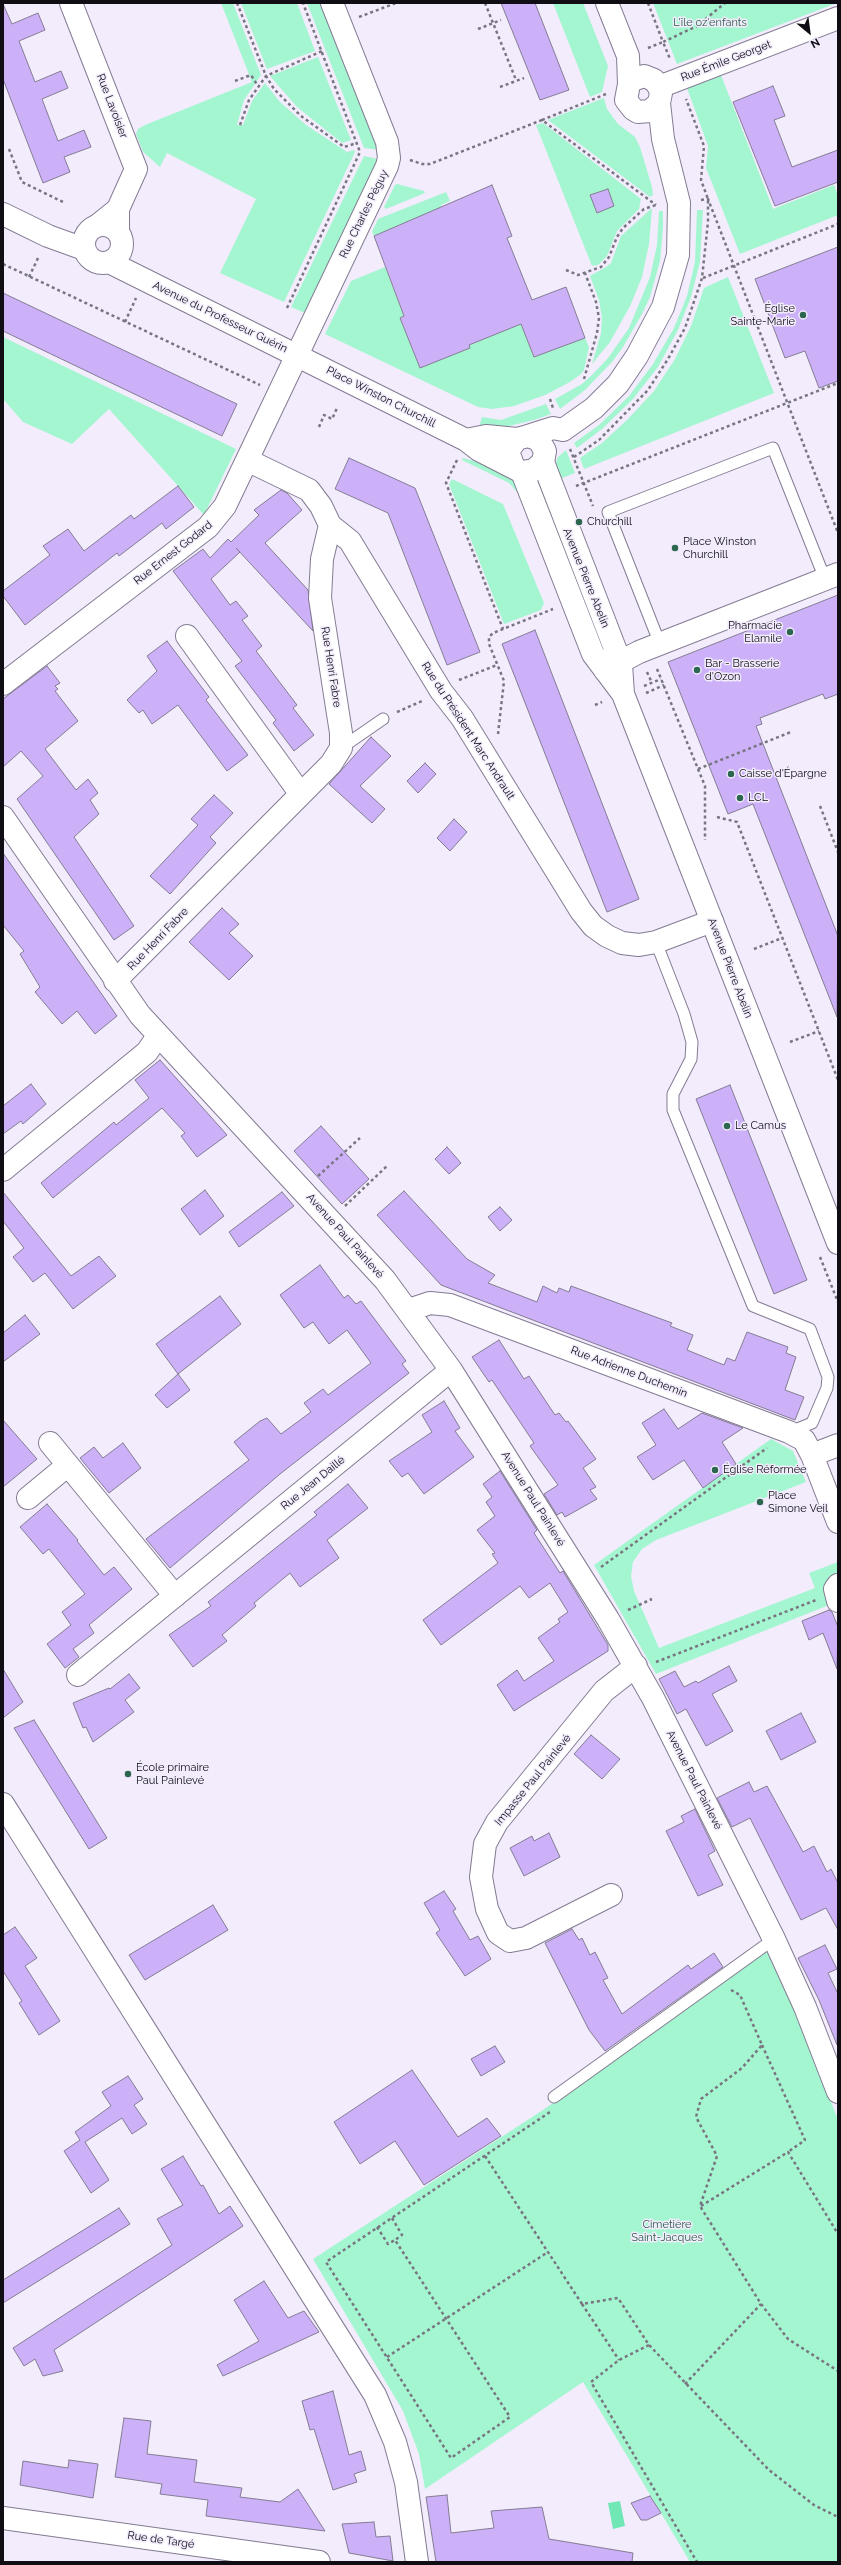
<!DOCTYPE html>
<html>
<head>
<meta charset="utf-8">
<style>
  body { margin:0 }
  #map { position:relative; width:841px; height:2565px; overflow:hidden; background:#f2ecfc; font-family:Raleway,sans-serif }
  canvas { display:block }
  .frame { position:absolute; inset:0; border:4px solid #100d15; pointer-events:none }
  .north { position:absolute; left:789px; top:12px; width:40px; height:40px; -webkit-text-stroke:3px #f2ecfc; paint-order:stroke; rotate:151deg; font-size:11px; font-weight:700; line-height:16px; text-align:center; color:#100d15 }
  .north::after { content:''; display:block; margin:auto; width:14px; height:18px; background:#100d15; clip-path:polygon(50% 0,100% 100%,50% 72%,0 100%) }
</style>
</head>
<body>
<div id="map">
<canvas width="841" height="2565"></canvas>
<div class="frame"></div>
<div class="north">N</div>
</div>
<script>
const ctx = document.querySelector('canvas').getContext('2d');
ctx.lineJoin = 'round';
function paint(path, color) {
  ctx.fillStyle = color;
  ctx.fill(path, 'evenodd');
}
function poly(rows) {
  const path = new Path2D();
  for (const r of rows) {
    if (r.length === 3) {
      path.moveTo(r[0] + r[2], r[1]);
      path.arc(r[0], r[1], r[2], 0, 2 * Math.PI);
      continue;
    }
    path.moveTo(r[0], r[1]);
    for (let i = 2; i < r.length; i += 2) path.lineTo(r[i], r[i + 1]);
  }
  return path;
}
function stroke(path, color, width, dash) {
  ctx.strokeStyle = color;
  ctx.lineWidth = width;
  ctx.lineCap = dash ? 'butt' : 'round';
  ctx.setLineDash(dash || []);
  ctx.stroke(path);
}
function label(font, color, halo, rows, align = 'center') {
  ctx.font = font + ' Raleway,sans-serif';
  ctx.lineWidth = 3;
  ctx.setLineDash([]);
  ctx.textBaseline = 'middle';
  ctx.strokeStyle = halo;
  ctx.fillStyle = color;
  for (const [text, x, y, turn = 0] of rows) {
    ctx.save();
    ctx.translate(x, y);
    ctx.rotate((+turn || 0) * Math.PI / 180);
    ctx.textAlign = isNaN(turn) ? turn : align;
    if (halo) ctx.strokeText(text, 0, 0);
    ctx.fillText(text, 0, 0);
    ctx.restore();
  }
}
paint(poly([
  [221,3,233,3,261,75,244,100,237,125,243,125,252,101,265,83,280,102,306,125,347,152,354,150,355,152,284,302,220,273,256,199,167,153,160,167,143,152,136,134,138,129,145,125,252,82],
  [241,3,297,3,315,51,267,69],
  [307,3,323,3,379,150,364,148],
  [553,3,583,3,608,66,602,92,590,97],
  [653,3,837,3,677,64],
  [318,57,351,140,342,143,297,107,270,76],
  [721,75,773,209,834,185,838,196,838,215,740,254,706,168,708,146,687,88],
  [604,98,607,109,618,124,635,137,640,147,652,187,653,195,650,197,548,120],
  [543,123,641,199,639,209,617,231,607,256,598,265,592,266,536,125],
  [364,156,378,159,305,313,291,307],
  [397,184,424,191,425,193,386,209,384,207,395,185],
  [446,192,450,201,441,205,442,208,374,236,372,232,378,219],
  [652,208,649,244,642,277,630,306,610,342,592,364,601,333,602,318,599,300,590,276,606,267,611,263,621,236],
  [697,210,703,210,700,262,691,297,678,330,658,367,633,399,602,429,577,448,574,443,599,425,629,396,653,364,674,328,687,296,695,262],
  [659,211,663,211,663,228,660,261,650,297,642,314,623,347,612,362,585,390,560,409,555,399,582,384,593,374,608,358,629,328,650,277,657,245],
  [385,267,404,316,400,318,420,367,470,348,469,345,521,324,534,357,585,338,589,347,584,370,581,374,570,382,545,395,514,406,492,409,478,407,325,334,351,281],
  [728,277,774,393,584,469,580,458,602,443,627,420,654,391,675,359,691,326,704,288],
  [3,337,236,449,204,515,109,409,72,444,23,422,3,399],
  [546,404,551,414,534,420,492,430,479,427,482,417,501,420],
  [566,450,575,473,557,480,556,462,558,457],
  [463,458,492,466,512,478,524,490,518,493,509,483,462,460],
  [452,479,503,504,544,603,541,610,504,624,449,484],
  [771,1439,793,1451,806,1482,656,1540,642,1549,633,1562,631,1576,634,1591,659,1648,815,1588,809,1573,838,1562,838,1574,831,1577,825,1584,829,1605,656,1674,594,1565],
  [766,1951,793,2001,838,2120,838,2562,690,2562,583,2382,425,2489,419,2454,403,2411,313,2259,543,2110]
]), '#a4f6d1');
paint(poly([
  [620,2501,625,2526,613,2529,608,2503]
]), '#72e7b6');
const building = poly([
  [501,3,535,3,569,90,540,100,501,3],
  [3,4,12,24,38,13,45,30,19,41,35,82,61,71,68,88,42,99,58,141,84,130,91,147,64,157,70,172,43,183,3,79,3,4],
  [773,86,785,116,774,120,792,167,838,150,838,182,775,206,733,102,773,86],
  [492,185,512,236,507,238,532,300,566,287,585,338,534,357,521,324,469,345,470,348,420,368,400,318,404,316,374,236,492,185],
  [608,189,614,206,597,213,590,195,608,189],
  [838,247,838,381,819,388,805,351,785,358,755,279,838,247],
  [3,293,237,404,222,436,3,331,3,293],
  [349,458,415,488,480,652,447,665,388,513,335,489,349,458],
  [178,486,194,507,166,529,162,523,119,556,117,553,25,625,3,596,3,591,50,555,43,546,68,529,84,551,131,515,134,519,178,486],
  [281,490,287,493,302,510,265,543,308,590,313,631,236,548,240,552,211,579,230,605,236,601,248,616,242,620,262,646,256,651,297,705,293,708,314,735,294,751,273,723,276,720,235,666,242,661,173,571,203,549,210,558,228,539,231,542,259,515,254,510,281,490],
  [838,595,838,694,825,699,823,694,760,718,762,724,756,726,838,936,837,1017,753,804,728,814,668,662,838,595],
  [535,630,639,899,607,912,502,644,535,630],
  [167,641,209,697,206,700,248,755,227,771,178,705,152,724,143,710,139,713,127,700,157,671,147,656,167,641],
  [47,666,60,683,55,686,58,689,55,691,78,721,45,749,76,790,88,779,98,793,90,800,99,814,74,837,134,926,114,940,17,799,43,776,21,751,3,767,3,699,47,666],
  [371,737,391,756,360,786,385,809,372,823,329,784,371,737],
  [425,763,436,774,418,793,407,781,425,763],
  [214,795,233,813,210,837,216,843,170,894,150,876,198,825,191,819,214,795],
  [454,819,467,832,450,851,437,838,454,819],
  [3,853,117,1016,95,1034,77,1011,62,1024,35,992,40,987,20,954,24,951,3,925,3,853],
  [222,908,239,924,229,933,253,956,229,980,189,942,222,908],
  [160,1060,227,1135,197,1157,181,1136,185,1133,162,1108,53,1198,41,1183,114,1122,116,1125,149,1098,135,1080,160,1060],
  [31,1084,46,1104,23,1124,21,1121,3,1134,3,1106,31,1084],
  [730,1085,807,1280,774,1294,696,1099,730,1085],
  [321,1126,369,1179,342,1204,294,1151,321,1126],
  [447,1147,461,1163,449,1174,435,1159,447,1147],
  [205,1190,224,1216,200,1235,181,1209,205,1190],
  [404,1191,467,1259,495,1275,488,1283,537,1302,543,1286,557,1293,559,1288,569,1292,571,1286,672,1323,670,1326,693,1335,687,1350,724,1365,727,1358,735,1361,747,1332,788,1347,786,1353,796,1357,785,1390,804,1397,795,1420,441,1285,377,1215,404,1191],
  [3,1192,71,1276,99,1256,116,1276,73,1309,45,1273,33,1282,13,1257,24,1248,3,1221,3,1192],
  [282,1192,294,1206,239,1247,229,1232,282,1192],
  [500,1207,512,1220,500,1231,488,1217,500,1207],
  [320,1265,344,1298,348,1295,356,1304,361,1301,406,1361,402,1364,409,1373,280,1474,170,1568,146,1539,249,1460,234,1442,260,1421,267,1418,281,1434,311,1412,304,1403,323,1389,328,1395,371,1363,347,1330,329,1344,313,1322,304,1328,280,1295,320,1265],
  [220,1296,241,1324,178,1374,156,1344,220,1296],
  [25,1315,40,1334,3,1362,3,1333,25,1315],
  [499,1340,524,1379,529,1376,555,1415,559,1413,566,1422,568,1421,596,1459,583,1468,596,1487,590,1490,597,1499,565,1517,562,1512,557,1515,544,1494,558,1485,530,1446,534,1443,492,1380,489,1382,472,1357,499,1340],
  [178,1374,190,1390,167,1408,155,1395,178,1374],
  [444,1401,460,1428,455,1431,474,1457,424,1494,408,1473,402,1477,389,1461,432,1432,422,1415,444,1401],
  [664,1409,678,1429,702,1413,743,1428,722,1442,736,1464,703,1488,684,1460,653,1480,637,1457,656,1445,642,1423,664,1409],
  [3,1420,37,1459,3,1487,3,1420],
  [123,1443,141,1468,109,1493,80,1458,94,1447,103,1458,123,1443],
  [500,1471,537,1530,534,1533,560,1573,563,1571,608,1645,608,1651,514,1711,497,1685,517,1670,524,1681,554,1661,538,1638,560,1622,558,1619,568,1612,550,1583,529,1598,520,1586,441,1645,423,1620,498,1563,492,1554,495,1553,477,1530,495,1516,486,1502,492,1497,483,1484,500,1471],
  [348,1484,368,1508,327,1540,339,1558,300,1587,290,1573,254,1603,256,1606,222,1635,227,1641,193,1667,169,1635,211,1606,208,1602,317,1515,314,1512,348,1484],
  [47,1504,78,1540,77,1541,104,1575,114,1567,132,1589,89,1625,94,1633,73,1649,79,1657,65,1668,47,1644,71,1625,62,1612,85,1594,49,1549,43,1554,20,1527,47,1504],
  [829,1610,832,1612,838,1627,837,1669,823,1633,809,1640,802,1621,829,1610],
  [729,1666,737,1681,712,1694,733,1731,706,1746,686,1709,677,1714,659,1679,675,1671,684,1687,696,1681,698,1683,729,1666],
  [3,1669,23,1702,3,1718,3,1669],
  [129,1674,140,1688,125,1700,134,1712,93,1742,86,1727,83,1728,73,1703,109,1688,110,1689,129,1674],
  [801,1713,816,1742,781,1760,766,1731,801,1713],
  [34,1720,107,1838,89,1849,14,1728,34,1720],
  [591,1735,620,1759,602,1779,574,1754,591,1735],
  [749,1782,754,1792,767,1786,803,1852,814,1846,827,1872,831,1869,838,1883,838,1930,826,1908,801,1920,750,1818,732,1827,717,1798,749,1782],
  [695,1809,715,1851,708,1855,723,1885,698,1896,666,1831,684,1822,681,1816,695,1809],
  [549,1833,560,1857,524,1876,510,1848,532,1836,534,1841,549,1833],
  [444,1891,456,1909,453,1911,470,1940,478,1936,491,1959,465,1976,436,1933,440,1930,424,1903,444,1891],
  [213,1905,228,1930,145,1980,129,1955,213,1905],
  [15,1927,37,1958,25,1966,60,2021,39,2035,19,2003,22,2001,3,1971,3,1935,15,1927],
  [572,1929,579,1940,582,1938,590,1955,595,1952,608,1978,603,1980,622,2014,688,1965,691,1969,714,1953,723,1967,605,2051,589,2030,545,1943,572,1929],
  [825,1945,837,1969,828,1973,838,1994,837,2045,819,2000,798,1958,825,1945],
  [495,2046,505,2062,481,2076,471,2059,495,2046],
  [412,2070,458,2137,487,2118,501,2136,424,2185,395,2141,360,2164,334,2122,412,2070],
  [128,2076,143,2099,134,2105,147,2124,132,2134,122,2118,85,2142,109,2180,91,2193,64,2151,80,2140,75,2132,111,2106,102,2092,128,2076],
  [183,2156,201,2186,203,2185,219,2214,230,2206,243,2226,54,2350,63,2371,43,2376,35,2359,24,2366,13,2348,172,2245,157,2219,183,2205,161,2169,183,2156],
  [119,2208,130,2224,3,2303,3,2280,119,2208],
  [264,2281,288,2318,304,2311,319,2332,223,2376,217,2365,259,2341,234,2300,264,2281],
  [333,2391,349,2455,361,2451,366,2470,354,2474,357,2482,333,2490,314,2429,310,2430,302,2401,333,2391],
  [124,2418,151,2421,147,2454,197,2460,194,2482,242,2488,240,2497,280,2502,298,2489,325,2531,206,2516,208,2500,160,2494,162,2484,115,2477,124,2418],
  [69,2460,98,2464,93,2498,20,2485,23,2461,68,2468,69,2460],
  [447,2495,451,2533,494,2528,491,2511,542,2507,549,2539,633,2553,632,2562,436,2562,426,2497,447,2495],
  [650,2496,661,2513,647,2520,641,2520,631,2503,650,2496],
  [374,2522,376,2537,390,2536,393,2561,349,2553,342,2524,374,2522]
]);
paint(building, '#ccb1f8');
stroke(building, '#847c93', 1);
const service = poly([
  [660,644,608,512,773,448,825,579],
  [341,748,383,719],
  [656,942,684,1014,692,1042,691,1059,673,1094,673,1110,753,1306,810,1329,828,1377,827,1388,812,1423,790,1432],
  [554,2097,774,1939]
]);
const minor = poly([
  [71,3,136,169,118,209,118,232],
  [659,87,838,18],
  [98,225,118,209],
  [247,460,309,490,321,506,330,525,350,541,441,691,462,718,581,911,593,926,607,936,622,943,639,945,656,942,712,921],
  [187,636,300,793],
  [605,670,639,652,838,574],
  [3,684,208,527,225,506,247,460,387,166,389,158,387,142,332,3],
  [3,817,140,1015,385,1280,451,1370,608,1619,653,1698,774,1939,805,2007,838,2092],
  [115,981,331,764,341,748,341,733,320,598,322,559,330,525],
  [3,1170,147,1052,158,1036],
  [409,1310,430,1303,450,1305,789,1432,804,1440,812,1455,838,1445],
  [50,1443,175,1596],
  [812,1455,838,1522],
  [28,1498,68,1465],
  [838,1585,835,1589,838,1601],
  [78,1675,451,1370],
  [3,1804,375,2395,395,2442,406,2482,417,2562],
  [611,1895,526,1938,510,1941,498,1933,487,1909,481,1877,485,1844,497,1822,604,1691,636,1666]
]);
const tertiary = poly([
  [3,2518,319,2562]
]);
const secondary = poly([
  [543,462,621,664,623,694],
  [522,472,593,654,623,694,838,1243]
]);
const primary = poly([
  [607,3,628,56,629,84],
  [3,214,48,236,84,249],
  [103,244,19],
  [109,262,466,440,479,450,522,472,534,470,543,462,545,451,539,440,528,436,517,439,510,448,509,454,513,465],
  [528,436,553,428,563,430,594,408,618,384,637,356,663,307,678,255,679,203,663,139,659,103,661,93,659,87,654,80,644,76,633,80,629,84,626,100,633,109,638,112,650,111,659,103],
  [466,440,486,436,517,439]
]);
stroke(service, '#847b93', 13);
stroke(minor, '#847b93', 24);
stroke(tertiary, '#847b93', 24);
stroke(secondary, '#847b93', 24);
stroke(primary, '#847b93', 24);
stroke(poly([
  [237,3,266,76,274,89,301,116,344,147,357,143],
  [485,3,516,80],
  [648,3,663,42,697,26,725,3],
  [359,17,396,3],
  [478,29,501,20],
  [648,48,663,42,670,59],
  [235,81,251,75,258,86],
  [500,87,524,78],
  [542,120,606,94],
  [240,125,249,100,266,76,322,51],
  [9,149,22,182,65,203],
  [410,160,422,164,430,164,542,120,656,205],
  [701,200,708,199,838,533],
  [3,264,260,385],
  [566,270,578,275,601,267,609,257,617,237,623,228,644,209,656,205],
  [29,277,39,256],
  [703,278,838,224],
  [287,308,360,152,303,3],
  [125,322,136,298],
  [584,379,597,333,599,318,596,302,585,273],
  [550,399,553,408],
  [319,427,324,415,332,419,337,408],
  [570,449,593,506],
  [574,457,599,440,648,390,668,359,685,328,702,278,708,222,708,199,701,180,704,146,686,99],
  [457,460,446,483,503,629],
  [576,486,838,383],
  [657,669,705,786,705,840],
  [647,672,652,683],
  [459,680,497,665],
  [644,686,661,679],
  [646,693,664,685],
  [595,705,602,702],
  [397,712,422,701],
  [498,734,504,681,489,644,489,637,493,633,553,609],
  [698,769,791,732],
  [820,806,838,852],
  [717,817,737,822,838,1080],
  [754,949,782,938],
  [790,1042,819,1031],
  [318,1176,360,1138],
  [345,1206,387,1166],
  [820,1257,838,1302],
  [601,1567,767,1448],
  [628,1610,652,1599],
  [656,1662,816,1600],
  [731,1990,740,1995,762,2045,742,2068,701,2099,696,2117,717,2156,700,2206,761,2304,788,2339,838,2371],
  [762,2045,805,2140,788,2152],
  [485,2156,582,2304,618,2298,649,2345,769,2470,814,2505,838,2517],
  [701,2206,788,2152,838,2234],
  [392,2218,402,2235,395,2240],
  [377,2227,388,2244,395,2240,510,2417,451,2458,326,2262,550,2112],
  [582,2304,619,2360],
  [649,2345,619,2360,591,2382,697,2562],
  [387,2357,548,2252],
  [685,2384,761,2304]
]), '#797580', 2.5, [3, 3]);
stroke(service, '#fff', 11);
stroke(minor, '#fff', 22);
stroke(tertiary, '#fff', 22);
stroke(secondary, '#fff', 22);
stroke(primary, '#fff', 22);
for (const [x, y, r, color] of [
  [803,315,4,"#2d664e"],
  [579,522,4,"#2d664e"],
  [675,548,4,"#2d664e"],
  [790,632,4,"#2d664e"],
  [697,670,4,"#2d664e"],
  [731,774,4,"#2d664e"],
  [740,798,4,"#2d664e"],
  [727,1126,4,"#2d664e"],
  [715,1470,4,"#2d664e"],
  [760,1502,4,"#2d664e"],
  [128,1774,4,"#2d664e"]
]) {
  const dot = new Path2D();
  dot.arc(x, y, r, 0, 2 * Math.PI);
  ctx.fillStyle = color;
  ctx.fill(dot);
  stroke(dot, '#f2ecfc', 1.5);
}
label('11px', '#2c5d48', '#f2ecfc', [
  ["L'île oz'enfants",710,23],
  ["Cimetière",667,2225],
  ["Saint-Jacques",667,2238]
]);
label('11px', '#100d15', '#f2ecfc', [
  ["Rue Émile Georget",726,61,-21],
  ["Rue Lavoisier",112,106,69],
  ["Rue Charles Péguy",364,214,-64],
  ["Avenue du Professeur Guérin",220,317,26],
  ["Place Winston Churchill",381,397,27],
  ["Rue Ernest Godard",173,553,-38],
  ["Avenue Pierre Abelin",586,578,68],
  ["Rue Henri Fabre",331,667,81],
  ["Rue du Président Marc Andrault",468,731,57],
  ["Rue Henri Fabre",158,939,-46],
  ["Avenue Pierre Abelin",730,968,69],
  ["Avenue Paul Painlevé",345,1236,48],
  ["Rue Adrienne Duchemin",629,1372,21],
  ["Rue Jean Daillé",313,1483,-39],
  ["Avenue Paul Painlevé",533,1499,58],
  ["Impasse Paul Painlevé",533,1780,-51],
  ["Avenue Paul Painlevé",694,1780,63],
  ["Rue de Targé",161,2540,8]
]);
label('11px', '#100d15', '#f2ecfc', [
  ["Église",795,309,"right"],
  ["Sainte-Marie",795,322,"right"],
  ["Churchill",587,522],
  ["Place Winston",683,542],
  ["Churchill",683,555],
  ["Pharmacie",782,626,"right"],
  ["Elamile",782,639,"right"],
  ["Bar - Brasserie",705,664],
  ["d'Ozon",705,677],
  ["Caisse d'Épargne",739,774],
  ["LCL",748,798],
  ["Le Camus",735,1126],
  ["Église Réformée",723,1470],
  ["Place",768,1496],
  ["Simone Veil",768,1509],
  ["École primaire",136,1768],
  ["Paul Painlevé",136,1781]
], 'left');
</script>
</body>
</html>
